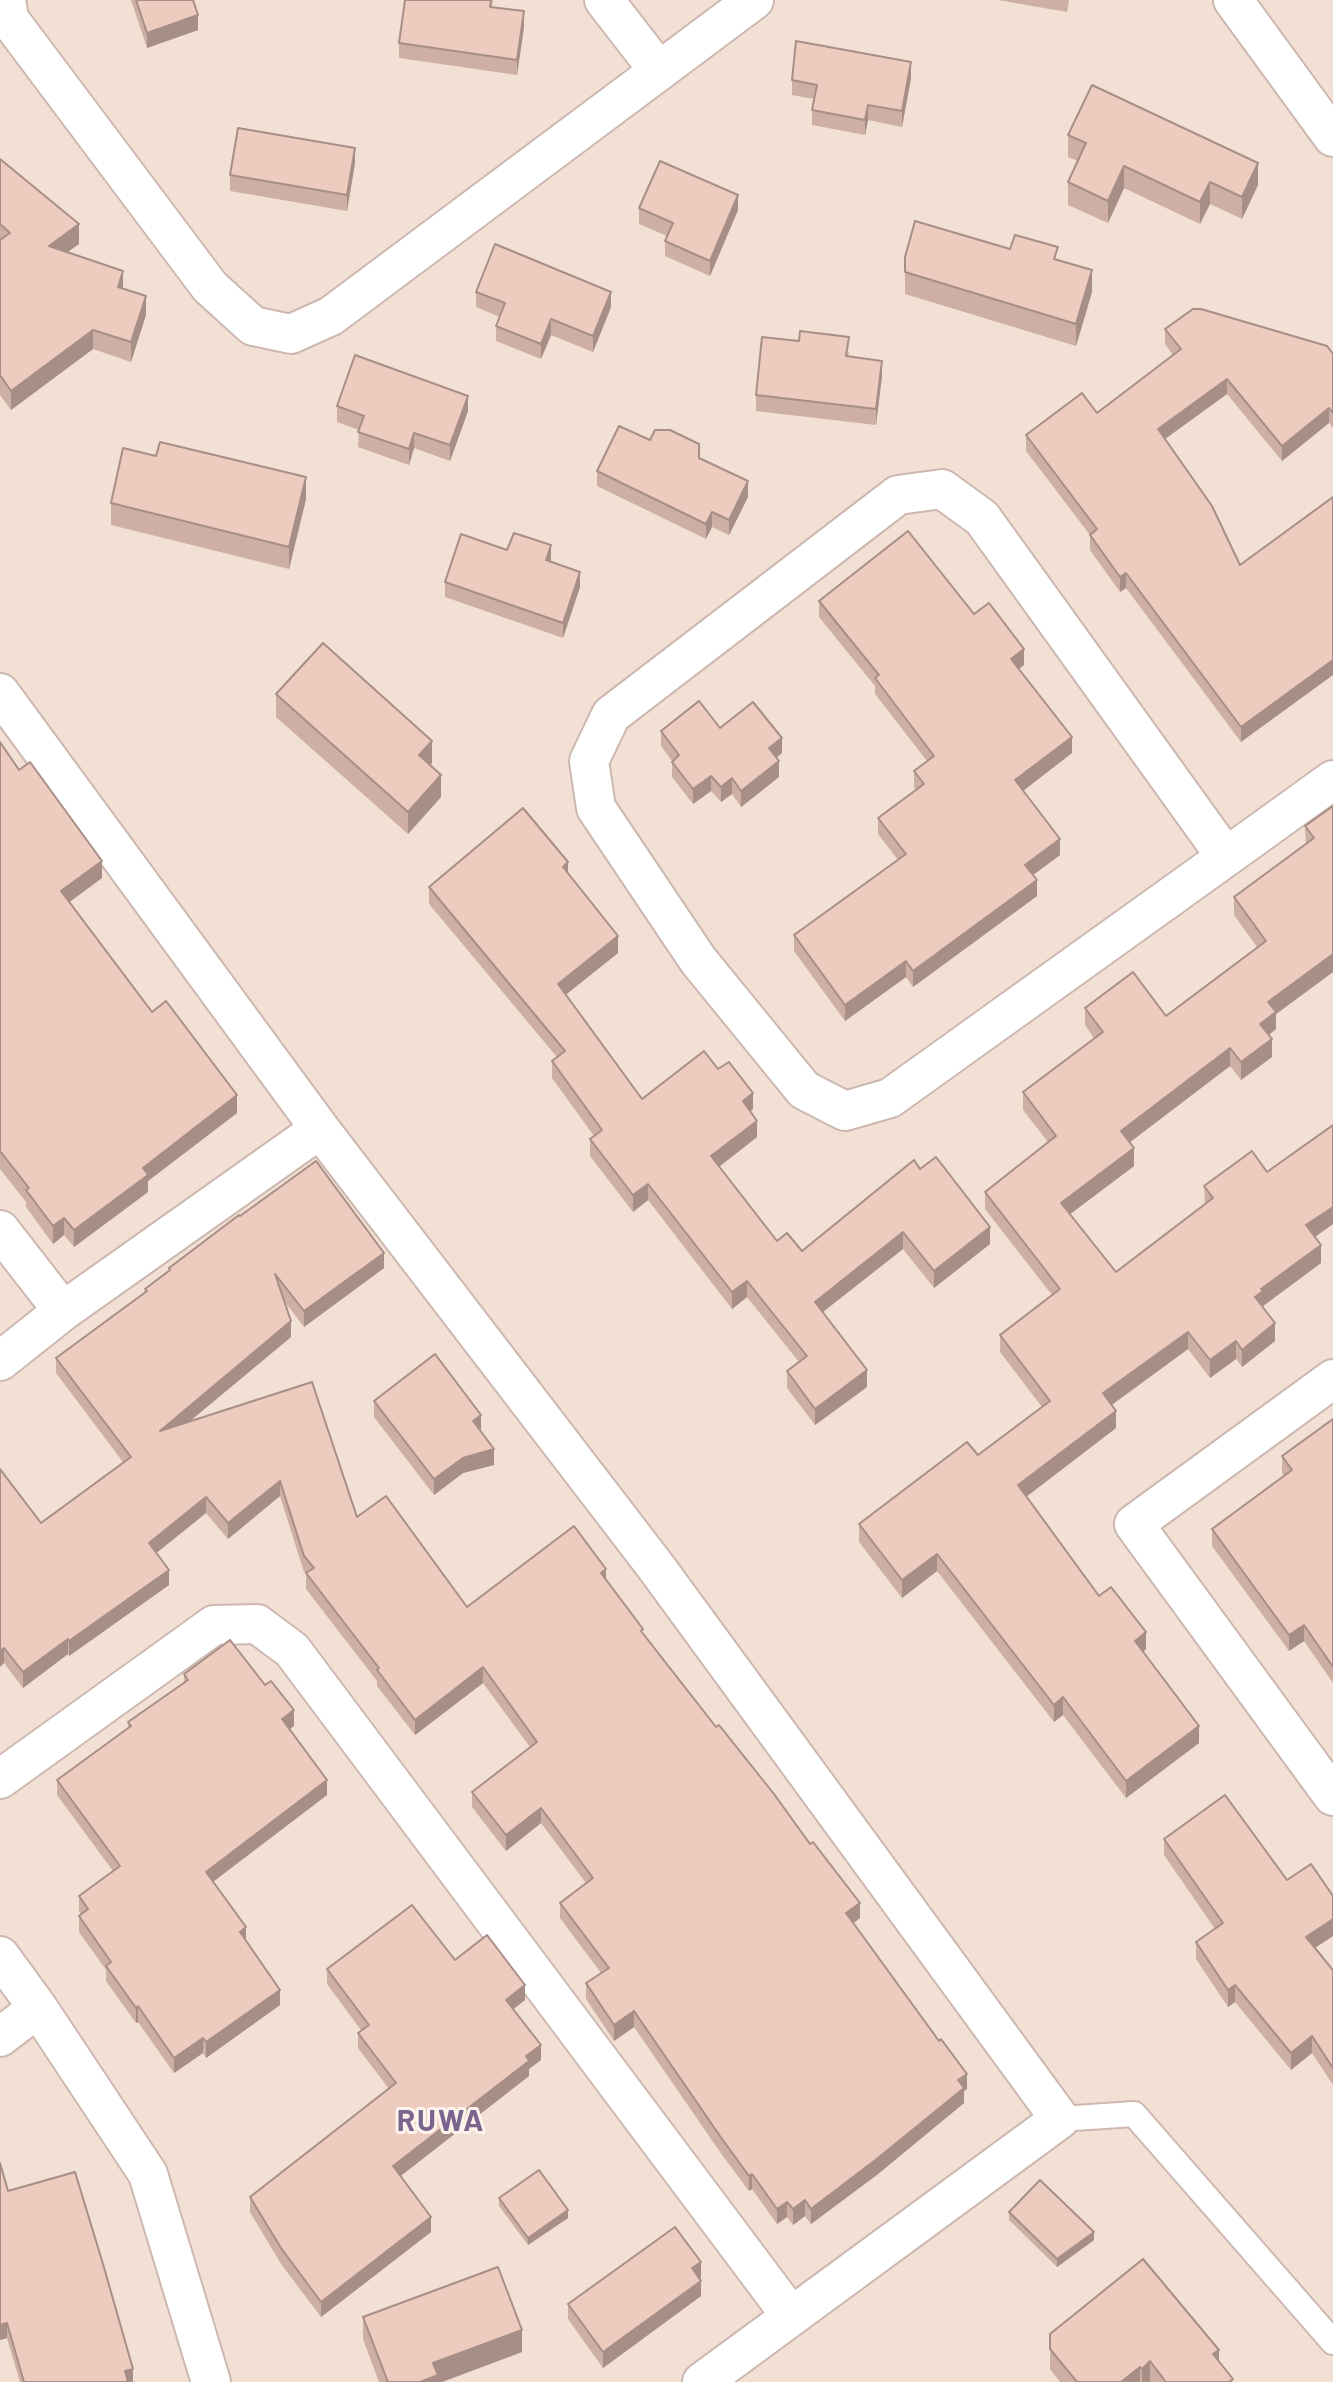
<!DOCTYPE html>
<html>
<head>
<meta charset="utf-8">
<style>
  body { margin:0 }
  canvas { display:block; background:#faefe6 }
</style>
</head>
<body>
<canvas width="1333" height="2382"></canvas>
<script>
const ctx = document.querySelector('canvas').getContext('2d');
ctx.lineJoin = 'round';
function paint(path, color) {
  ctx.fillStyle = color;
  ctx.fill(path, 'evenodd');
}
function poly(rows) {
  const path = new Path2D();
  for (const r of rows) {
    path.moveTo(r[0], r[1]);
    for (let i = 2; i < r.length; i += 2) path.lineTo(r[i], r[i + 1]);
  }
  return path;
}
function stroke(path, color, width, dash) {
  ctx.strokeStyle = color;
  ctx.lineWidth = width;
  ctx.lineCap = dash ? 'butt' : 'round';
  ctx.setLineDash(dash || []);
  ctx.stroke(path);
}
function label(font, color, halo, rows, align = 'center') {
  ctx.font = font + ' Barlow,sans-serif';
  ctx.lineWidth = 6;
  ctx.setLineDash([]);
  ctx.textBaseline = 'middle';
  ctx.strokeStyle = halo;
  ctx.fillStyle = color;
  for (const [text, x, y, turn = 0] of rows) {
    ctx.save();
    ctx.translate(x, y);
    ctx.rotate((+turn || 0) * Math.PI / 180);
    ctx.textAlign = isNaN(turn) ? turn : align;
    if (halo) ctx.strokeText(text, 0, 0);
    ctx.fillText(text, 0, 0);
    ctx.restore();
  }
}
paint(poly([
  [0,0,1333,0,1333,2382,0,2382]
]), '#f2e0d5');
const service = poly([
  [1060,2119,1134,2114,1333,2342]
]);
const minor = poly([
  [6,0,9,19,210,287,253,326,291,334,331,316,754,0],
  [604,0,659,71],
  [0,693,320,1129,656,1567,1060,2119,702,2382],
  [1226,857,982,518,942,489,898,495,611,715,589,761,596,808,698,960,804,1090,845,1111,890,1098,1226,857,1333,780],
  [0,1230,63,1311],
  [0,1361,63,1311,320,1129],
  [1333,1379,1134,1524,1333,1796],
  [0,1779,214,1625,257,1624,292,1650,791,2316],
  [0,1956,38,2008,148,2174,211,2382],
  [0,2037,38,2008]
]);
const tertiary = poly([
  [1233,0,1333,137]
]);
stroke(service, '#cdb8b0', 28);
stroke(minor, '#cdb8b0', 42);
stroke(tertiary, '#cdb8b0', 42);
stroke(service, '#fff', 24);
stroke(minor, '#fff', 38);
stroke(tertiary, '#fff', 38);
paint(poly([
  [131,0,193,0,198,30,147,48],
  [493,0,492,7,524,27,517,75,399,58,399,43],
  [998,0,1069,0,1067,12],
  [911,78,902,127,868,120,865,135,812,125,812,110,814,99,792,95,792,80],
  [1068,135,1258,185,1242,219,1210,204,1200,224,1124,188,1108,223,1068,205,1068,182,1078,161,1068,157],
  [0,159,79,244,67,252,123,288,146,315,131,362,93,349,11,410,0,395],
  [355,163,347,211,230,191,230,175],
  [639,208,738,210,710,276,665,256,665,241,667,236,639,224],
  [1010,249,1058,260,1092,292,1076,346,905,294,905,257],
  [476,292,611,307,593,352,551,335,541,359,496,341,496,326,500,317,476,307],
  [1165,329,1333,354,1333,428,1329,423,1282,461,1227,394,1165,439,1240,565,1333,497,1241,742,1126,588,1120,592,1090,550,1090,535,1026,451,1026,435,1097,413,1173,355,1165,344],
  [849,352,848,357,882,376,876,425,756,411,756,395],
  [337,406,468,411,450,461,414,448,409,465,358,447,359,430,337,422],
  [650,440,699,458,748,497,729,535,712,527,706,539,597,486,597,471],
  [306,499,289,569,111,525,111,503],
  [507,550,551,562,580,587,563,638,445,597,445,582],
  [819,601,974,614,1024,665,1019,669,1072,753,1023,791,1060,855,1033,875,1037,896,913,987,906,977,845,1021,794,951,794,935,898,860,878,834,878,818,916,790,914,787,914,771,927,761,875,694,875,686,819,617],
  [276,694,432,763,430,765,441,797,408,834,276,717],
  [720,728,782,753,776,758,779,777,741,807,732,794,721,802,711,791,693,804,672,777,672,761,661,746,661,731],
  [0,742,19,770,102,878,70,902,152,1012,237,1113,148,1181,148,1192,74,1247,64,1235,53,1244,26,1207,26,1202,0,1169],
  [1333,806,1333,972,1276,1014,1276,1029,1268,1035,1272,1057,1241,1080,1230,1066,1130,1142,1134,1166,1070,1214,1116,1272,1205,1205,1204,1186,1267,1172,1333,1125,1333,1224,1315,1237,1321,1263,1263,1306,1275,1341,1242,1367,1236,1359,1210,1378,1188,1349,1112,1405,1116,1428,1026,1497,1099,1596,1146,1649,1143,1652,1199,1743,1126,1798,1063,1715,1054,1722,937,1571,902,1598,859,1542,859,1524,978,1455,1042,1407,1000,1352,1000,1335,1052,1295,985,1209,985,1192,1048,1142,1023,1110,1023,1092,1094,1038,1085,1025,1085,1008,1166,1016,1257,947,1234,915,1234,897,1306,844,1305,826],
  [568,874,618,953,566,994,642,1099,718,1069,753,1109,750,1111,757,1137,719,1167,777,1241,802,1251,920,1169,990,1244,934,1288,903,1249,823,1312,867,1387,815,1425,787,1388,787,1371,799,1362,747,1297,732,1309,648,1200,633,1212,590,1156,590,1139,594,1136,552,1078,552,1061,557,1057,429,904,429,887],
  [240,1216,384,1268,304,1327,285,1302,291,1337,190,1421,357,1517,467,1607,606,1580,643,1634,860,1918,853,1923,967,2089,964,2091,964,2103,878,2174,811,2224,805,2216,793,2225,787,2217,777,2224,752,2189,749,2191,720,2152,634,2027,614,2041,586,1999,586,1983,601,1973,560,1918,560,1903,586,1883,541,1823,506,1851,472,1807,472,1792,530,1747,483,1683,415,1735,377,1686,377,1681,306,1589,306,1574,304,1572,280,1496,228,1539,206,1513,156,1553,169,1585,69,1656,68,1654,23,1688,4,1663,0,1469,41,1523,123,1462,56,1373,56,1358,145,1292,145,1289,169,1270,169,1268],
  [374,1401,481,1430,480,1431,494,1465,463,1473,434,1495,374,1417],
  [1333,1419,1333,1683,1304,1641,1289,1651,1212,1546,1212,1529,1285,1476,1282,1473,1282,1456],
  [184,1674,294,1726,289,1729,327,1795,213,1882,280,2005,206,2058,203,2053,174,2073,138,2022,136,2023,106,1981,106,1970,79,1932,79,1916,81,1914,79,1911,79,1896,113,1871,57,1795,57,1780,128,1728,128,1722,184,1684],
  [1164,1839,1315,1948,1333,1970,1333,2085,1312,2053,1291,2070,1235,2002,1228,2007,1196,1959,1196,1942,1215,1929,1164,1855],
  [455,1960,525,2000,513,2009,541,2060,529,2069,529,2076,400,2176,431,2232,321,2317,281,2264,250,2212,250,2197,389,2089,358,2048,358,2033,361,2030,327,1984,327,1969],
  [8,2191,133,2382,20,2382,7,2338,0,2340],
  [499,2198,568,2218,528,2245,499,2206],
  [1009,2212,1094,2240,1057,2267,1009,2220],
  [701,2278,699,2279,701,2296,603,2368,568,2319,568,2304],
  [363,2317,522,2352,442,2382,379,2382,363,2339],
  [1050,2334,1219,2361,1233,2382,1060,2382,1050,2369]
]), '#cdafa4');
paint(poly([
  [524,11,524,27,517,75,517,60],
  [198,15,198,30,147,48,147,33],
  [911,62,911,78,902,127,902,111],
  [868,105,868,120,865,135,865,120],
  [355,148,355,163,347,211,347,195],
  [1258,163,1258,185,1242,219,1242,197],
  [1124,166,1124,188,1108,223,1108,201],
  [1210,182,1210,204,1200,224,1200,202],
  [738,195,738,210,710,276,710,261],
  [79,224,79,244,49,265,49,246],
  [1092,270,1092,292,1076,346,1076,324],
  [123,271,123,290,118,287],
  [611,292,611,307,593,352,593,336],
  [146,296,146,315,131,362,131,342],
  [551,319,551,335,541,359,541,344],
  [93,330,93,349,11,410,11,391],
  [882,361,882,376,876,425,876,409],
  [1227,379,1227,394,1158,444,1158,429],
  [468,396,468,411,450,461,450,445],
  [1329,408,1329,423,1282,461,1282,446],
  [414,433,414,448,409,465,409,449],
  [306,477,306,499,289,569,289,547],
  [748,481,748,497,729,535,729,520],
  [712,512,712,527,706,539,706,524],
  [551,545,551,561,546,575,546,560],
  [580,572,580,587,563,638,563,623],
  [1126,573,1126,588,1120,592,1120,577],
  [1024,649,1024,665,1011,675,1011,659],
  [1333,660,1333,675,1241,742,1241,727],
  [1072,737,1072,753,1015,797,1015,780],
  [782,738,782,753,769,763,769,748],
  [432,741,432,763,419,777,419,755],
  [779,761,779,777,741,807,741,791],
  [441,775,441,797,408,834,408,812],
  [711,776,711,791,693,804,693,789],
  [732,778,732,794,721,802,721,787],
  [1060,839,1060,855,1025,881,1025,865],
  [102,861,102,878,61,908,61,891],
  [568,862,568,879,563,867],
  [1037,880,1037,896,913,987,913,971],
  [618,936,618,953,558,1001,558,984],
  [1333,954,1333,972,1276,1014,1276,1029,1260,1042,1260,1024,1268,1002],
  [906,961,906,977,845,1021,845,1005],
  [1272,1039,1272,1057,1241,1080,1241,1062],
  [1230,1048,1230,1066,1121,1149,1121,1131],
  [753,1093,753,1109,743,1118,743,1101],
  [237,1095,237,1113,148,1181,148,1192,74,1247,74,1230,143,1168],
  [757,1121,757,1137,711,1173,711,1156],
  [1134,1148,1134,1166,1061,1221,1061,1203],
  [648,1184,648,1200,633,1212,633,1195],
  [1333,1207,1333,1224,1306,1243,1306,1225],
  [64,1218,64,1235,53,1244,53,1226],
  [990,1227,990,1244,934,1288,934,1271],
  [903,1232,903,1249,815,1318,815,1302],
  [1321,1245,1321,1263,1263,1306,1263,1309,1255,1297,1261,1289],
  [384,1253,384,1268,304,1327,304,1311],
  [747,1281,747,1297,732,1309,732,1292],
  [291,1321,291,1337,160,1446,160,1431],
  [1275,1323,1275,1341,1242,1367,1242,1350],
  [1188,1332,1188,1349,1103,1411,1103,1393],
  [1236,1341,1236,1359,1210,1378,1210,1360],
  [867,1370,867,1387,815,1425,815,1409],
  [1116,1411,1116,1428,1018,1503,1018,1485],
  [481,1415,481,1430,473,1436,473,1421],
  [494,1449,494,1465,463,1473,434,1495,434,1479,463,1458],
  [280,1481,280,1496,228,1539,228,1523],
  [206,1497,206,1513,149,1559,149,1543],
  [937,1554,937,1571,902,1598,902,1580],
  [606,1569,606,1584,601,1573],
  [169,1570,169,1585,69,1656,69,1641],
  [1304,1625,1304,1641,1289,1651,1289,1635],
  [1146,1632,1146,1649,1135,1658,1135,1641],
  [68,1639,68,1654,23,1688,23,1672],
  [4,1648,4,1663,0,1667,0,1651],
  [483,1667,483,1683,415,1735,415,1720],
  [1063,1697,1063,1715,1054,1722,1054,1705],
  [294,1710,294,1726,282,1735,282,1719],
  [1199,1726,1199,1743,1126,1798,1126,1781],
  [327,1780,327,1795,206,1887,206,1872],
  [541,1808,541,1823,506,1851,506,1835],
  [860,1903,860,1918,846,1929,846,1913],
  [1333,1919,1333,1936,1306,1954,1306,1937],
  [246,1927,246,1943,240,1932],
  [525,1985,525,2000,506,2015,506,2000],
  [1235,1985,1235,2002,1228,2007,1228,1990],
  [280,1990,280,2005,206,2058,206,2042],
  [138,2006,138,2022,136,2023,136,2008],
  [634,2011,634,2027,614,2041,614,2025],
  [1312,2036,1312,2053,1291,2070,1291,2053],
  [203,2038,203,2053,174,2073,174,2058],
  [541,2045,541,2060,529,2069,529,2076,393,2182,393,2166,526,2056],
  [967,2074,967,2089,964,2091,964,2103,878,2174,811,2224,811,2209],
  [752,2174,752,2189,749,2191,749,2176],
  [805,2200,805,2216,793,2225,793,2209],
  [787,2202,787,2217,777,2224,777,2209],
  [568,2210,568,2218,528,2245,528,2238],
  [431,2217,431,2232,321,2317,321,2302],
  [1094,2232,1094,2240,1057,2267,1057,2259],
  [701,2262,701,2278,692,2284,692,2268],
  [701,2281,701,2296,603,2368,603,2352],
  [7,2323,7,2338,0,2340,0,2325],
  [522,2330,522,2352,442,2382,420,2382,433,2363],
  [1219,2350,1219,2370,1213,2354],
  [1150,2361,1150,2382,1142,2382,1142,2369],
  [1140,2367,1140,2382,1121,2382],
  [133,2369,133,2382,125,2382,125,2371]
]), '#a78e86');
const building = poly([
  [136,0,193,0,198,15,147,33,136,0],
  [405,0,491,0,490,7,524,11,517,60,399,43,405,0],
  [796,41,911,62,902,111,868,105,865,120,812,110,817,85,792,80,796,41],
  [1092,85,1258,163,1242,197,1210,182,1200,202,1124,166,1108,201,1068,182,1086,143,1068,135,1092,85],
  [238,128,355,148,347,195,230,175,238,128],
  [0,159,79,224,49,246,123,271,118,287,146,296,131,342,93,330,11,391,0,375,0,240,10,233,0,224,0,159],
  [660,161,738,195,710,261,665,241,673,223,639,208,660,161],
  [915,221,1010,249,1015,235,1058,247,1054,259,1092,270,1076,324,905,272,905,257,915,221],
  [495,244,611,292,593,336,551,319,541,344,496,326,505,303,476,292,495,244],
  [1193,309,1201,309,1327,346,1333,354,1333,413,1329,408,1282,446,1227,379,1158,429,1212,506,1240,565,1333,497,1333,660,1241,727,1126,573,1120,577,1090,535,1097,529,1026,435,1082,393,1097,413,1181,349,1165,329,1193,309],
  [800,331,849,337,846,356,882,361,876,409,756,395,762,337,799,341,800,331],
  [355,355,468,396,450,445,414,433,409,449,358,432,364,416,337,406,355,355],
  [619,426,650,440,655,430,670,430,699,444,699,458,748,481,729,520,712,512,706,524,597,471,619,426],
  [160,442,306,477,289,547,111,503,123,448,156,456,160,442],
  [908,531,974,614,989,603,1024,649,1011,659,1072,737,1015,780,1060,839,1025,865,1037,880,913,971,906,961,845,1005,794,935,906,854,878,818,924,784,914,771,934,756,875,678,879,675,819,601,908,531],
  [514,533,551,545,546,560,580,572,563,623,445,582,461,534,507,550,514,533],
  [323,643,432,741,419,755,441,775,408,812,276,694,323,643],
  [699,701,720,728,753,702,782,738,769,748,779,761,741,791,732,778,721,787,711,776,693,789,672,762,679,755,661,731,699,701],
  [0,742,19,770,30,762,102,861,61,891,152,1012,166,1001,237,1095,143,1168,148,1175,74,1230,64,1218,53,1226,26,1190,29,1188,0,1151,0,742],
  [1333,806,1333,954,1268,1002,1276,1012,1260,1024,1272,1039,1241,1062,1230,1048,1121,1131,1134,1148,1061,1203,1116,1272,1213,1198,1204,1186,1252,1151,1267,1172,1333,1125,1333,1207,1306,1225,1321,1245,1261,1289,1263,1291,1255,1297,1275,1323,1242,1350,1236,1341,1210,1360,1188,1332,1103,1393,1116,1411,1018,1485,1099,1596,1111,1587,1146,1632,1135,1641,1199,1726,1126,1781,1063,1697,1054,1705,937,1554,902,1580,859,1524,967,1442,978,1455,1050,1401,1000,1335,1060,1289,985,1192,1056,1136,1023,1092,1103,1032,1085,1008,1133,972,1166,1016,1266,941,1234,897,1314,838,1305,826,1333,806],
  [523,808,568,862,563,867,618,936,558,984,642,1099,704,1051,718,1069,729,1062,753,1093,743,1101,757,1121,711,1156,777,1241,787,1233,802,1251,914,1160,920,1169,936,1157,990,1227,934,1271,903,1232,815,1302,867,1370,815,1409,787,1371,807,1356,747,1281,732,1292,648,1184,633,1195,590,1139,602,1130,552,1061,565,1051,429,887,523,808],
  [316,1161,384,1253,304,1311,275,1274,291,1321,160,1431,312,1382,357,1517,386,1496,467,1607,574,1526,606,1569,601,1573,643,1629,641,1631,716,1727,719,1725,774,1794,810,1844,813,1842,860,1903,846,1913,939,2041,941,2039,967,2074,958,2080,964,2088,878,2158,811,2209,805,2200,793,2209,787,2202,777,2209,752,2174,749,2176,720,2136,634,2011,614,2025,586,1983,609,1968,560,1903,593,1878,541,1808,506,1835,472,1792,537,1742,483,1667,415,1720,377,1670,379,1668,306,1573,314,1568,304,1556,280,1481,228,1523,206,1497,149,1543,169,1570,69,1641,68,1639,23,1672,4,1648,0,1651,0,1469,41,1523,131,1457,56,1358,147,1291,145,1289,170,1270,169,1268,239,1215,240,1216,316,1161],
  [435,1354,481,1415,473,1421,494,1449,463,1458,434,1479,374,1401,435,1354],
  [1333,1419,1333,1667,1304,1625,1289,1635,1212,1529,1292,1470,1282,1456,1333,1419],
  [230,1640,265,1685,271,1681,294,1710,282,1719,327,1780,206,1872,246,1927,240,1932,280,1990,206,2042,203,2038,174,2058,138,2006,136,2008,106,1966,111,1962,79,1916,88,1909,79,1896,120,1866,57,1780,131,1726,128,1722,188,1680,184,1674,230,1640],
  [1225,1795,1287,1880,1311,1864,1333,1896,1333,1919,1306,1937,1333,1970,1333,2068,1312,2036,1291,2053,1235,1985,1228,1990,1196,1942,1223,1923,1164,1839,1225,1795],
  [412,1905,455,1960,487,1935,525,1985,506,2000,541,2045,526,2056,529,2061,393,2166,431,2217,321,2302,281,2248,250,2197,396,2083,358,2033,369,2025,327,1969,412,1905],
  [0,2163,8,2191,75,2172,103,2264,133,2369,125,2371,128,2382,24,2382,7,2323,0,2325,0,2163],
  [539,2170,568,2210,528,2238,499,2198,539,2170],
  [1040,2180,1094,2232,1057,2259,1009,2212,1040,2180],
  [675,2227,701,2262,692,2268,701,2281,603,2352,568,2304,675,2227],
  [1143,2259,1219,2350,1213,2354,1233,2379,1229,2382,1166,2382,1150,2361,1142,2369,1140,2367,1121,2382,1077,2382,1050,2349,1050,2334,1143,2259],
  [498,2267,522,2330,433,2363,438,2375,420,2382,388,2382,363,2317,498,2267]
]);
paint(building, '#eecbbf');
stroke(building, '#a78e86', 2);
ctx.letterSpacing = '2px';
label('bold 30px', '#7a658e', '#fef4ec', [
  ["RUWA",441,2121]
]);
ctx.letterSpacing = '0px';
</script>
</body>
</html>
